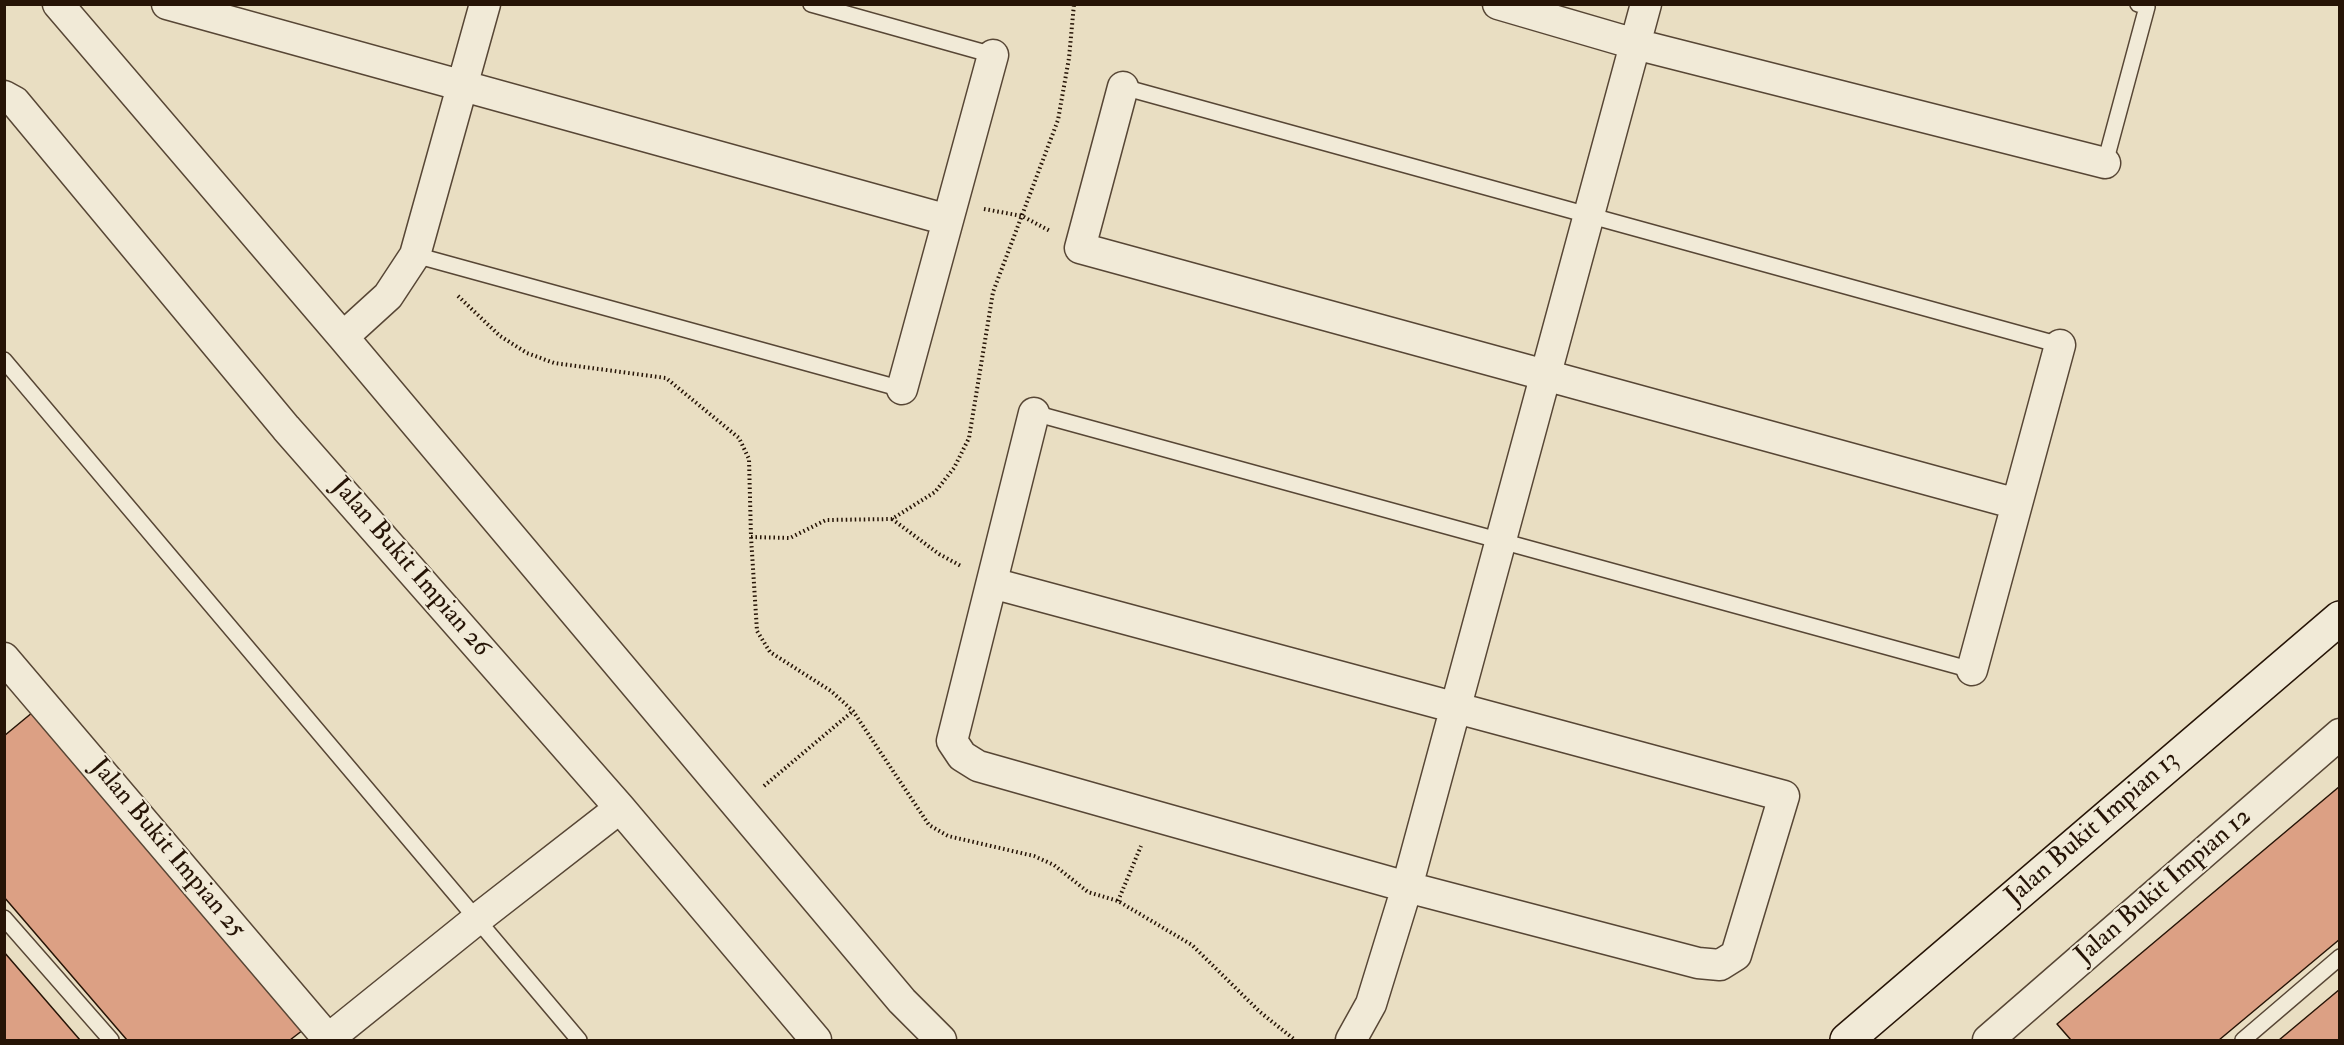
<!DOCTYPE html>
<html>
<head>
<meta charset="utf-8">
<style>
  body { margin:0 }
  #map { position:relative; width:2344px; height:1045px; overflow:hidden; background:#e9dec2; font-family:"IM FELL Double Pica",serif }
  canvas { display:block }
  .frame { position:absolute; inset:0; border:6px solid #261406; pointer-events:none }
</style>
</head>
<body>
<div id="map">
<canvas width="2344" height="1045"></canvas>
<div class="frame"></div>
</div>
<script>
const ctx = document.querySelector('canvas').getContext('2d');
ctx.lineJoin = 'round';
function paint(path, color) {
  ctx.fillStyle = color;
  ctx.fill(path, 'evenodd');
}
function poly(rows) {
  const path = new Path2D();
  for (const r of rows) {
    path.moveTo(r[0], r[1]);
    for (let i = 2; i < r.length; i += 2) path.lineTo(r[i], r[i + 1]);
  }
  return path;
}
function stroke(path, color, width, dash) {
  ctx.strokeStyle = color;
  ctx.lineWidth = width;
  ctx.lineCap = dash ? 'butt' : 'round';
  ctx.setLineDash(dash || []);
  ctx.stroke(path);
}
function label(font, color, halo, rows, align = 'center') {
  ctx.font = font + ' "IM FELL Double Pica",serif';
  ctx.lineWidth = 4.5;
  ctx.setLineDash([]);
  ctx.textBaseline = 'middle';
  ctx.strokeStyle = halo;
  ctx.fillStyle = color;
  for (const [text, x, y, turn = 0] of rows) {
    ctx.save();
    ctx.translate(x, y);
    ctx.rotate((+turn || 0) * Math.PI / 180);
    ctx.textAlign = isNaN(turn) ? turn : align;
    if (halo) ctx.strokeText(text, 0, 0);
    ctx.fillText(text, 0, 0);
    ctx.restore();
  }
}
const building = poly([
  [33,712,303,1030,290,1040,127,1040,4,897,4,736,33,712],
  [2340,786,2340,939,2219,1040,2071,1040,2057,1024,2340,786],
  [4,952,80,1040,4,1040,4,952],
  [2340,989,2340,1040,2279,1040,2340,989]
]);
paint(building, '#dca084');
stroke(building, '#261406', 1.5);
const lane = poly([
  [811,4,993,55],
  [1123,87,2060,345],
  [2105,163,2147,7,2138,4],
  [415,255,902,389],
  [4,360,579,1040],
  [1034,413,1972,670],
  [4,918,111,1040],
  [2243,1040,2340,957]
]);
const street = poly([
  [58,4,343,337,902,1001,941,1040],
  [167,4,948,220],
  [1498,4,1635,44,2105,163],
  [1123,87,1080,248,2017,504],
  [4,96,15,102,286,428,620,808,816,1040],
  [343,337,388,296,415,255,485,4],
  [902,389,993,55],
  [992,583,1784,796,1736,955,1720,965,1698,963,1407,887,1151,815,978,766,962,756,952,741,1034,413],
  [4,658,329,1040],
  [1972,670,2060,345],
  [327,1040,476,920,620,808],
  [1351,1040,1371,1004,1407,887,1646,4],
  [1988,1040,2340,734]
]);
const secondary = poly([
  [1847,1040,2340,618]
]);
stroke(lane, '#574635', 18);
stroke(street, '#574635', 33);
stroke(secondary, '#261406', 36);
stroke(poly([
  [984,209,1022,216,1050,231],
  [458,296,500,336,527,353,554,363,666,378,739,438,749,459,751,537,757,631,770,652,831,691,853,711,929,825,948,836,1034,856,1054,865,1088,892,1118,901,1192,945,1260,1012,1295,1040],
  [892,519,939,554,961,566],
  [751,537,790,538,826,520,892,519,935,492,954,468,969,438,993,292,1058,120,1069,58,1074,4],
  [764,786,853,711],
  [1118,901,1141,846]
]), '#261406', 4, [1.5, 3]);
stroke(lane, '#f1ead7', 15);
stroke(street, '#f1ead7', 30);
stroke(secondary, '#f1ead7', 33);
label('26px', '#261406', '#f1ead7', [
  ["Jalan Bukit Impian 26",410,568,49],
  ["Jalan Bukit Impian 13",2093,829,-41],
  ["Jalan Bukit Impian 25",167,849,50],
  ["Jalan Bukit Impian 12",2164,887,-41]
]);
</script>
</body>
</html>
